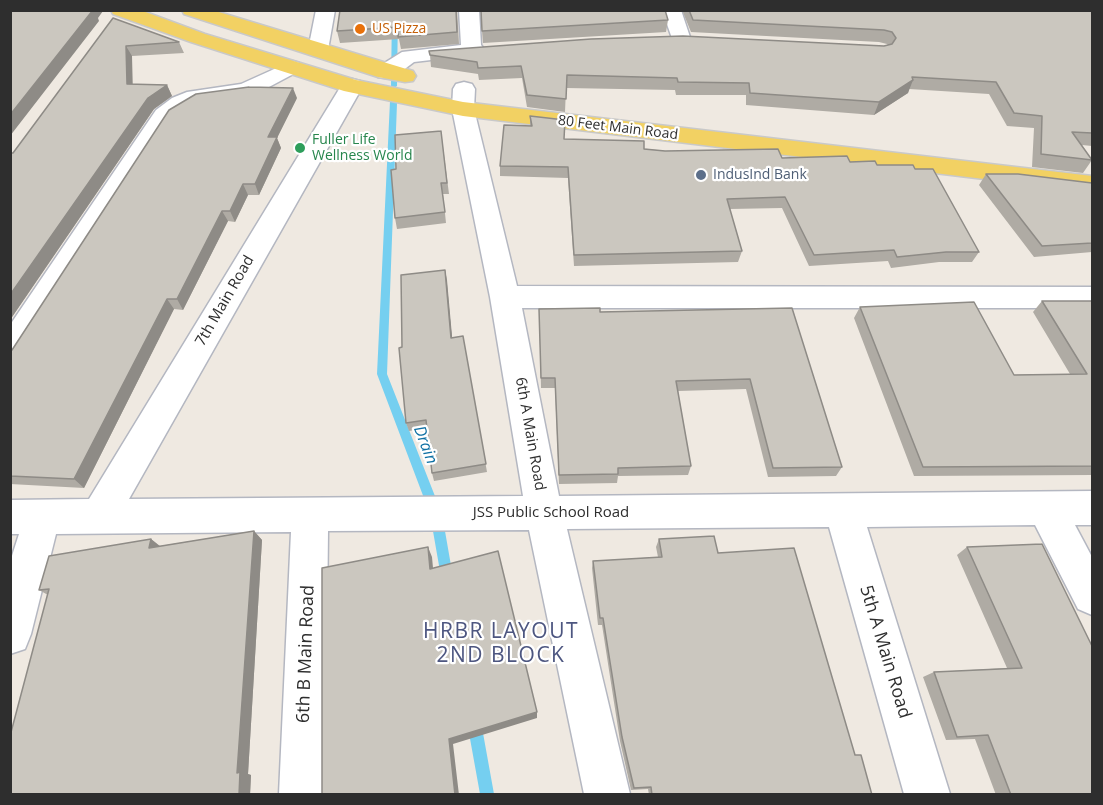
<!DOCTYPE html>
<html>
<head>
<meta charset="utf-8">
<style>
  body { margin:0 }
  #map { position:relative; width:1103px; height:805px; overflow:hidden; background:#efe9e1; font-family:"Open Sans",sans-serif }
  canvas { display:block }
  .frame { position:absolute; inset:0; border:12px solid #2e2e2e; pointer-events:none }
</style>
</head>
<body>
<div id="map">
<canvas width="1103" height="805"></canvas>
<div class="frame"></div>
</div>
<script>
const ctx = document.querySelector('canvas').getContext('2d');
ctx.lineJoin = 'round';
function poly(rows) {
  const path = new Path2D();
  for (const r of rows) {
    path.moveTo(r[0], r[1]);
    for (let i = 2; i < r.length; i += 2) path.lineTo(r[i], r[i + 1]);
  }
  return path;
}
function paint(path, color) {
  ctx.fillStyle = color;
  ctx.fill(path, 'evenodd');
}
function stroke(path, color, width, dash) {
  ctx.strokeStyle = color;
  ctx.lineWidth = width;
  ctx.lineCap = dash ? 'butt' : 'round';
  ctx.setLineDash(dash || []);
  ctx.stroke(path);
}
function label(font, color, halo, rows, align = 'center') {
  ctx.font = font + ' "Open Sans",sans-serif';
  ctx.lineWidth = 4.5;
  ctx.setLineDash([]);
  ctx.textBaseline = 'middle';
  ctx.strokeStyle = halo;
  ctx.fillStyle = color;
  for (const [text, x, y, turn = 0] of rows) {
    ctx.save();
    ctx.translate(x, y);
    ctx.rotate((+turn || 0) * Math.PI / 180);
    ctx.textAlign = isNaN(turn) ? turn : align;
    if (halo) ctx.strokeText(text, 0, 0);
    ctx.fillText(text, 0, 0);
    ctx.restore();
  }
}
paint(poly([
  [392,10,398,10,397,86,394,88,391,86,392,10],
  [390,101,397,103,387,374,442,514,453,577,451,581,447,583,443,581,441,577,430,514,377,374,390,101],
  [474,715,479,717,481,722,494,794,480,794,467,722,469,717,474,715]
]), '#75cff0');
const minor = poly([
  [316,10,335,10,328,50,325,54,318,56,311,54,308,50,316,10],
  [459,10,479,10,481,45,485,50,482,54,414,62,394,77,386,78,378,77,375,72,378,67,402,52,461,45,459,10],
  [662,10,681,10,691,40,688,44,674,44,662,10],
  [292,61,299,63,303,67,299,71,254,95,200,103,188,108,173,119,21,359,10,362,10,325,156,110,172,98,187,92,241,84,292,61],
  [352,79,360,81,363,86,129,499,523,496,490,297,452,109,453,89,456,84,464,82,472,84,475,89,474,109,517,286,1092,287,1092,308,522,308,559,496,1092,491,1092,525,1075,525,1092,557,1092,615,1078,609,1035,525,867,527,950,794,904,794,829,527,567,529,630,794,584,794,529,530,328,531,325,794,279,794,291,532,56,534,31,634,25,649,10,654,10,562,19,534,10,534,10,500,89,499,341,86,344,81,352,79]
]);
const primary = poly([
  [111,10,140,10,205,34,356,80,463,102,1092,176,1092,192,463,116,344,91,191,42,113,14,111,10],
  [182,10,212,10,413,71,416,76,413,81,405,82,378,77,184,14,182,10]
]);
stroke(minor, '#b4b7c1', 3);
stroke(primary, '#c9c9c9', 3);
paint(minor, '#fff');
paint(primary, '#f2d163');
paint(poly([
  [457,10,459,44,401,49,399,39,340,43,337,31],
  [682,10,1092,10,1092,146,1082,145,1092,160,1083,173,1032,167,1034,128,1007,126,989,94,909,89,908,93,874,115,746,105,746,95,676,95,675,90,566,88,565,112,527,107,522,78,479,80,478,74,431,67,430,55,884,46,888,45,887,44,879,42,691,32],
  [113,18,179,42,184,53,132,56,132,84,167,85,172,96,154,109,10,320,10,153,13,153],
  [668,20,666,32,483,43,482,31],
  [297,98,277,138,281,148,259,195,248,195,235,222,228,221,183,310,174,309,84,488,10,484,10,351],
  [530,116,564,139,665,151,850,162,915,169,979,252,972,262,939,262,891,268,888,261,809,266,782,208,730,209,742,251,738,262,574,266,568,178,500,176,500,166,530,126],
  [441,131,449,194,443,194,446,223,397,229,395,218,396,169],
  [986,174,1092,183,1092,252,1034,257,979,185],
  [445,270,452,338,463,336,487,472,434,481,432,473,427,428,409,431,406,423,402,347],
  [1042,301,1092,301,1092,475,914,476,854,318,860,307,1014,375,1070,374,1033,312],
  [792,308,842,467,836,476,768,477,746,389,678,391,691,466,688,475,618,476,617,483,559,484,555,388,541,388,539,309,600,312],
  [254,531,262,540,248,774,251,775,250,795,48,595,39,590,151,539,160,546],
  [659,539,718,553,855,755,872,795,649,795,648,789,631,790,620,741,602,625,598,625,592,568,593,561,658,557,656,547],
  [967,547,1092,795,996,795,975,739,946,740,923,677,934,672,1007,668,957,555]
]), '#afaba4');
paint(poly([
  [92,10,103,10,103,11,98,18,99,21,10,136,10,115],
  [126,46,132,56,133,95,127,84],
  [913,80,908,93,874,115,879,102],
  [167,85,172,96,154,109,10,320,10,295,148,98],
  [293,88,297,98,277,138,281,148,259,195,255,184,268,137],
  [243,184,248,195,235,222,230,211],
  [222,211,228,221,183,310,177,299],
  [445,270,447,280,453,347,451,338],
  [167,299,174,309,84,488,74,479],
  [254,531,262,540,248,774,251,775,250,795,239,795,237,773],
  [151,539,162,548,149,548],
  [428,547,432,557,434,579,430,569],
  [537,712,537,718,453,744,459,795,455,795,449,739]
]), '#8e8b86');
const building = poly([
  [10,10,93,10,10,115,10,10],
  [340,10,456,10,457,32,398,37,399,27,337,31,340,10],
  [481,10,665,10,668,20,482,31,481,10],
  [689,10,1092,10,1092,133,1072,132,1092,160,1041,154,1042,116,1014,113,996,82,912,77,913,80,879,102,750,93,749,83,678,82,677,78,567,75,566,99,527,95,521,66,478,68,477,62,430,55,429,51,591,39,683,36,884,46,892,44,896,38,892,32,884,30,693,20,689,10],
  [113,18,179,42,126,46,127,84,167,85,148,98,10,295,10,153,13,153,113,18],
  [249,87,293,88,268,137,277,137,255,184,243,184,230,211,222,211,177,299,167,299,74,479,10,476,10,351,12,350,169,110,196,94,249,87],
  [530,116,565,120,564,139,644,141,644,149,665,151,778,149,782,158,847,156,850,162,875,161,877,165,913,165,915,169,933,169,979,252,946,252,897,257,894,250,814,255,785,197,727,199,742,251,574,255,568,167,500,166,504,125,532,126,530,116],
  [441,131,447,183,441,183,445,212,395,218,391,170,396,169,395,135,441,131],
  [986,174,1018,174,1092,183,1092,243,1042,246,986,174],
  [445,270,451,338,463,336,486,464,432,473,426,420,406,423,399,348,402,347,401,275,445,270],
  [1042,301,1092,301,1092,466,923,467,860,307,974,302,1014,375,1087,374,1042,301],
  [600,308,600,312,792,308,842,467,773,468,750,379,676,381,691,466,618,468,618,474,559,475,555,378,541,378,539,309,600,308],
  [254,531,237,773,240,772,239,795,10,795,10,736,49,589,39,590,49,556,151,539,149,548,254,531],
  [714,536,718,553,794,548,855,755,861,755,872,795,652,795,651,787,634,788,622,737,603,618,600,618,593,561,662,557,659,539,714,536],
  [1042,544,1092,646,1092,795,1011,795,988,735,957,737,934,672,1022,668,967,547,1042,544],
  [428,547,430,569,498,551,537,712,449,739,455,795,322,795,322,568,428,547]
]);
paint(building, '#cbc7bf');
stroke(building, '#8e8b86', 1.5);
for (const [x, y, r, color] of [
  [360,29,6,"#e8710a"],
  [300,148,6,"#2e9e5b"],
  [701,175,6,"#5c6f8a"]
]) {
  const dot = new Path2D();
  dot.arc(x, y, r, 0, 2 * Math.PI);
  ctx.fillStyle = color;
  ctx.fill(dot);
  stroke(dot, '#fff', 2);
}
label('14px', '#c56008', '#fff', [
  ["US Pizza",372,29]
], 'left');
label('14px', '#2e2e2e', '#fff', [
  ["80 Feet Main Road",618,128,7]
]);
label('14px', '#27864d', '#fff', [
  ["Fuller Life",312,140],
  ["Wellness World",312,156]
], 'left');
label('14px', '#4e5e75', '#fff', [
  ["IndusInd Bank",713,175]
], 'left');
label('15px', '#2e2e2e', '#fff', [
  ["7th Main Road",225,301,-60],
  ["6th A Main Road",530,434,80],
  ["JSS Public School Road",551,513]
]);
label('italic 16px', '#0d6fa3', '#fff', [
  ["Drain",425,445,69]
]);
label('18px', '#2e2e2e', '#fff', [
  ["5th A Main Road",885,652,73],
  ["6th B Main Road",306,654,-88]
]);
ctx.letterSpacing = '1.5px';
label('21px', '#4d5680', '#fff', [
  ["HRBR LAYOUT",501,632],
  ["2ND BLOCK",501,656]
]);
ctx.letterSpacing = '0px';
</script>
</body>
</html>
